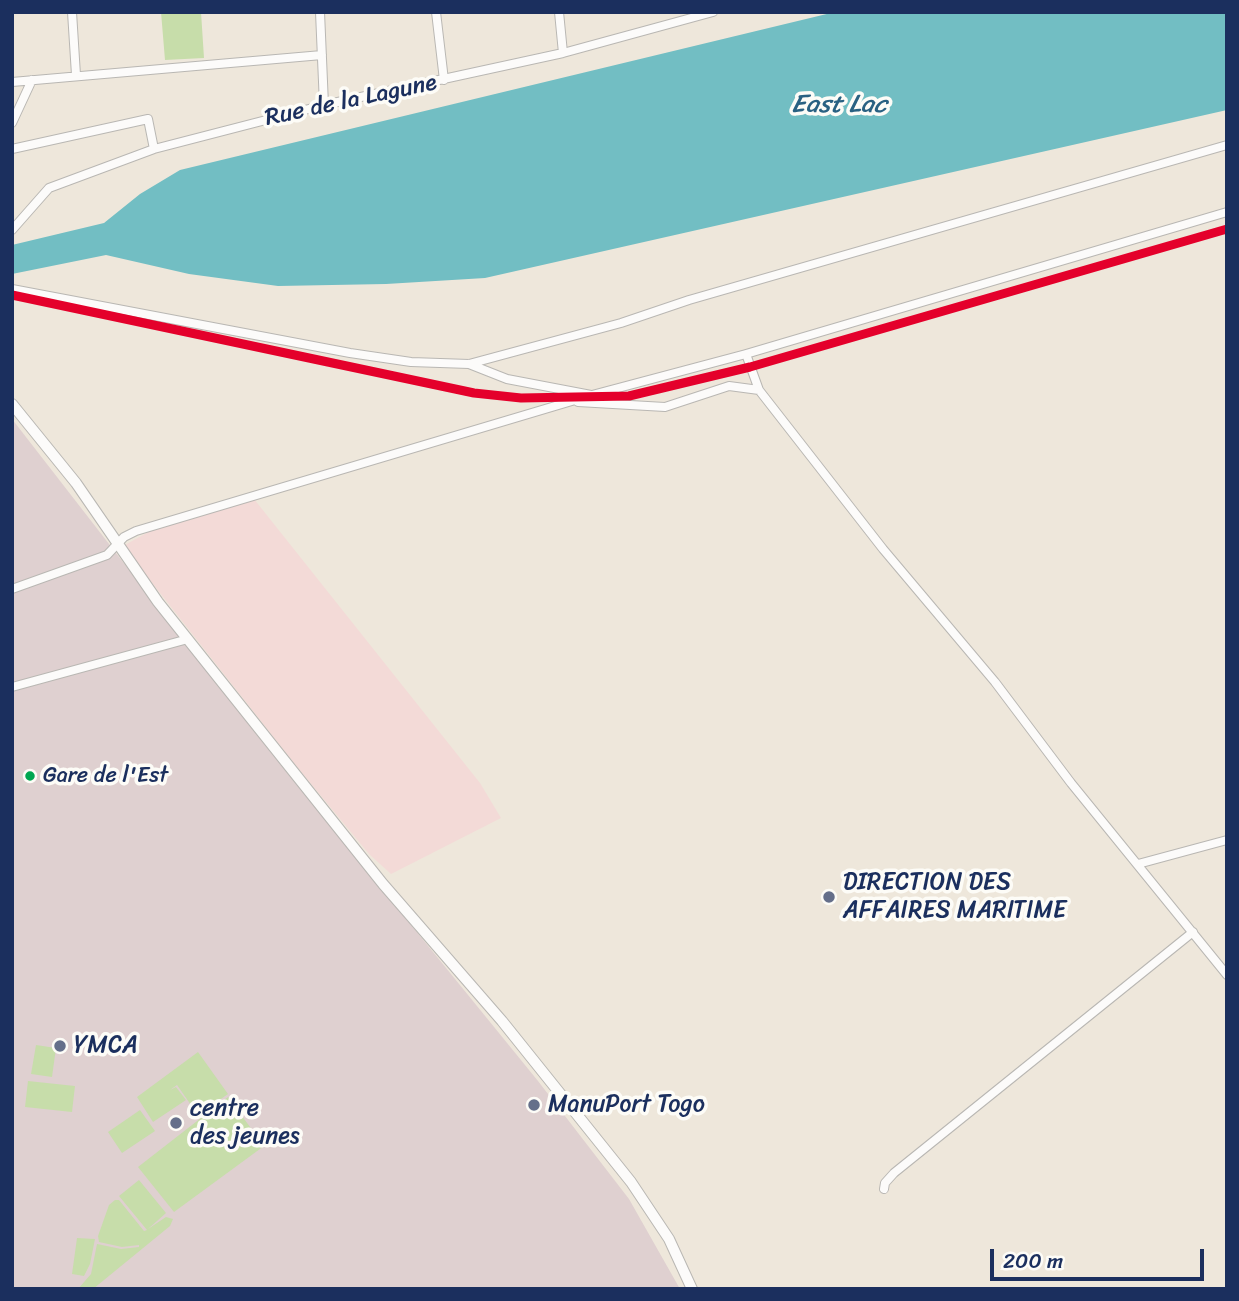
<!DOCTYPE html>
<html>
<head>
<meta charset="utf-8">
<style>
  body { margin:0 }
  #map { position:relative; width:1239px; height:1301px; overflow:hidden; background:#eee7db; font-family:Sriracha,sans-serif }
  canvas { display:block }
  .frame { position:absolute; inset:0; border:14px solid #1b2f5e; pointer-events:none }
  .scale { position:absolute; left:990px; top:1249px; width:214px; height:32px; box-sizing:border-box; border:4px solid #1b2f5e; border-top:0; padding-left:9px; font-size:21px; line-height:24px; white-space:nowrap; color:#1b2f5e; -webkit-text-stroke:5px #fdfcf7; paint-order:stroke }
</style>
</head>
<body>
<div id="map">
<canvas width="1239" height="1301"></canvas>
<div class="frame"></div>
<div class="scale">200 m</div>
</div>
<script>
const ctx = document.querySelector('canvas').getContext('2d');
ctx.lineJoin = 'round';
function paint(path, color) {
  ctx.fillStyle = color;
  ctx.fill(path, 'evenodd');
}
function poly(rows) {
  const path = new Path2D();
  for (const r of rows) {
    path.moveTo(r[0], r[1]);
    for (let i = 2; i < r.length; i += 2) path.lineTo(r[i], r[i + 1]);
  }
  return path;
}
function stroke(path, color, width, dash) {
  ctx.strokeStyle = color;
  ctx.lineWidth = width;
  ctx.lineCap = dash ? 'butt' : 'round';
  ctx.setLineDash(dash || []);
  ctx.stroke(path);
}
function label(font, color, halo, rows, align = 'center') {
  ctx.font = font + ' Sriracha,sans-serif';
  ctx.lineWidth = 7;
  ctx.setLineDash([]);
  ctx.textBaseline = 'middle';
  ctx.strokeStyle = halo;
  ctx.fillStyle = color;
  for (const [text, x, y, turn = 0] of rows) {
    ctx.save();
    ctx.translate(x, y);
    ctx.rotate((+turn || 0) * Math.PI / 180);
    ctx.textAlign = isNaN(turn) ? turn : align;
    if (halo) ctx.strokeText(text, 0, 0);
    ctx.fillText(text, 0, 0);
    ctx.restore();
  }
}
paint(poly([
  [254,499,480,783,501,818,391,874,369,854,297,767,123,546,152,530]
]), '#f3dad7');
paint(poly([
  [12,419,272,754,538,1081,629,1199,680,1289,12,1289]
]), '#dfd0d0');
paint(poly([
  [161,12,201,12,204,58,165,60],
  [36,1045,56,1048,52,1077,31,1074],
  [198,1052,228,1094,198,1115,177,1085,170,1090,176,1087,186,1100,153,1122,137,1097],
  [28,1081,75,1086,72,1112,25,1107],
  [228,1097,264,1146,174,1212,138,1167],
  [140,1110,155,1131,122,1153,108,1132],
  [139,1180,166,1213,148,1229,166,1217,173,1219,170,1226,93,1289,78,1289,91,1274,97,1244,121,1249,139,1247,139,1245,122,1247,99,1242,98,1236,109,1205,115,1200,119,1200,144,1231,147,1230,119,1196],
  [77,1238,95,1239,90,1264,84,1276,72,1274]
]), '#c7ddaa');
paint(poly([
  [835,12,1227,12,1227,110,485,278,386,284,278,286,189,274,106,255,12,274,12,245,104,223,140,194,180,170]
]), '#72bec3');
const minor = poly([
  [72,12,76,75],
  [320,12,324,105],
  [436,12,444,80],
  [559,12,563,53],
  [12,82,322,55],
  [12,123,32,80],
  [12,149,148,119,154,149,324,105,563,53,713,12],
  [12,230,49,188,154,149],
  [12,289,350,353,411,362,469,364,621,323,689,300,1227,145],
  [746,354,759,390,883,549,995,682,1071,783,1227,975],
  [469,364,507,379,591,395],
  [578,402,665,407,729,386,759,390],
  [12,589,107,555,124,537,136,531,592,395,746,354,1227,212],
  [12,687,188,639],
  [1138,864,1227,840],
  [884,1189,885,1183,894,1173,1193,932]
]);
const major = poly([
  [12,404,76,483,158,602,383,884,502,1021,631,1182,669,1239,692,1289]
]);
stroke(minor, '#b9b7b3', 10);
stroke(major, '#b9b7b3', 12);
stroke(minor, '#fcfbfa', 8);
stroke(major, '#fcfbfa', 10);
stroke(poly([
  [12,295,474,393,521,398,629,396,750,367,1227,229]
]), '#e4002b', 9);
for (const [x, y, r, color] of [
  [30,776,6,"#00a651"],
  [829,897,7,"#656f8a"],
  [60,1046,7,"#656f8a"],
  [534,1105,7,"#656f8a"],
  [176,1123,7,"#656f8a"]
]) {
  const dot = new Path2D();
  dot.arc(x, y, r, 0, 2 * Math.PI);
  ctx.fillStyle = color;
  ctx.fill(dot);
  stroke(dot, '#fdfcf7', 2.5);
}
label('22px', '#1b2f5e', '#fdfcf7', [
  ["Gare de l'Est",43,776]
], 'left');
label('24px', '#1b2f5e', '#fdfcf7', [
  ["Rue de la Lagune",351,101,-12]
]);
label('24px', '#1b2f5e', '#fdfcf7', [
  ["DIRECTION DES",843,883],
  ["AFFAIRES MARITIME",843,911],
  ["YMCA",74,1046],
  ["ManuPort Togo",548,1105],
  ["centre",190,1109],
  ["des jeunes",190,1137]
], 'left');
label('italic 26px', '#296182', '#fdfcf7', [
  ["East Lac",839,105]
]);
</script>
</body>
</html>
